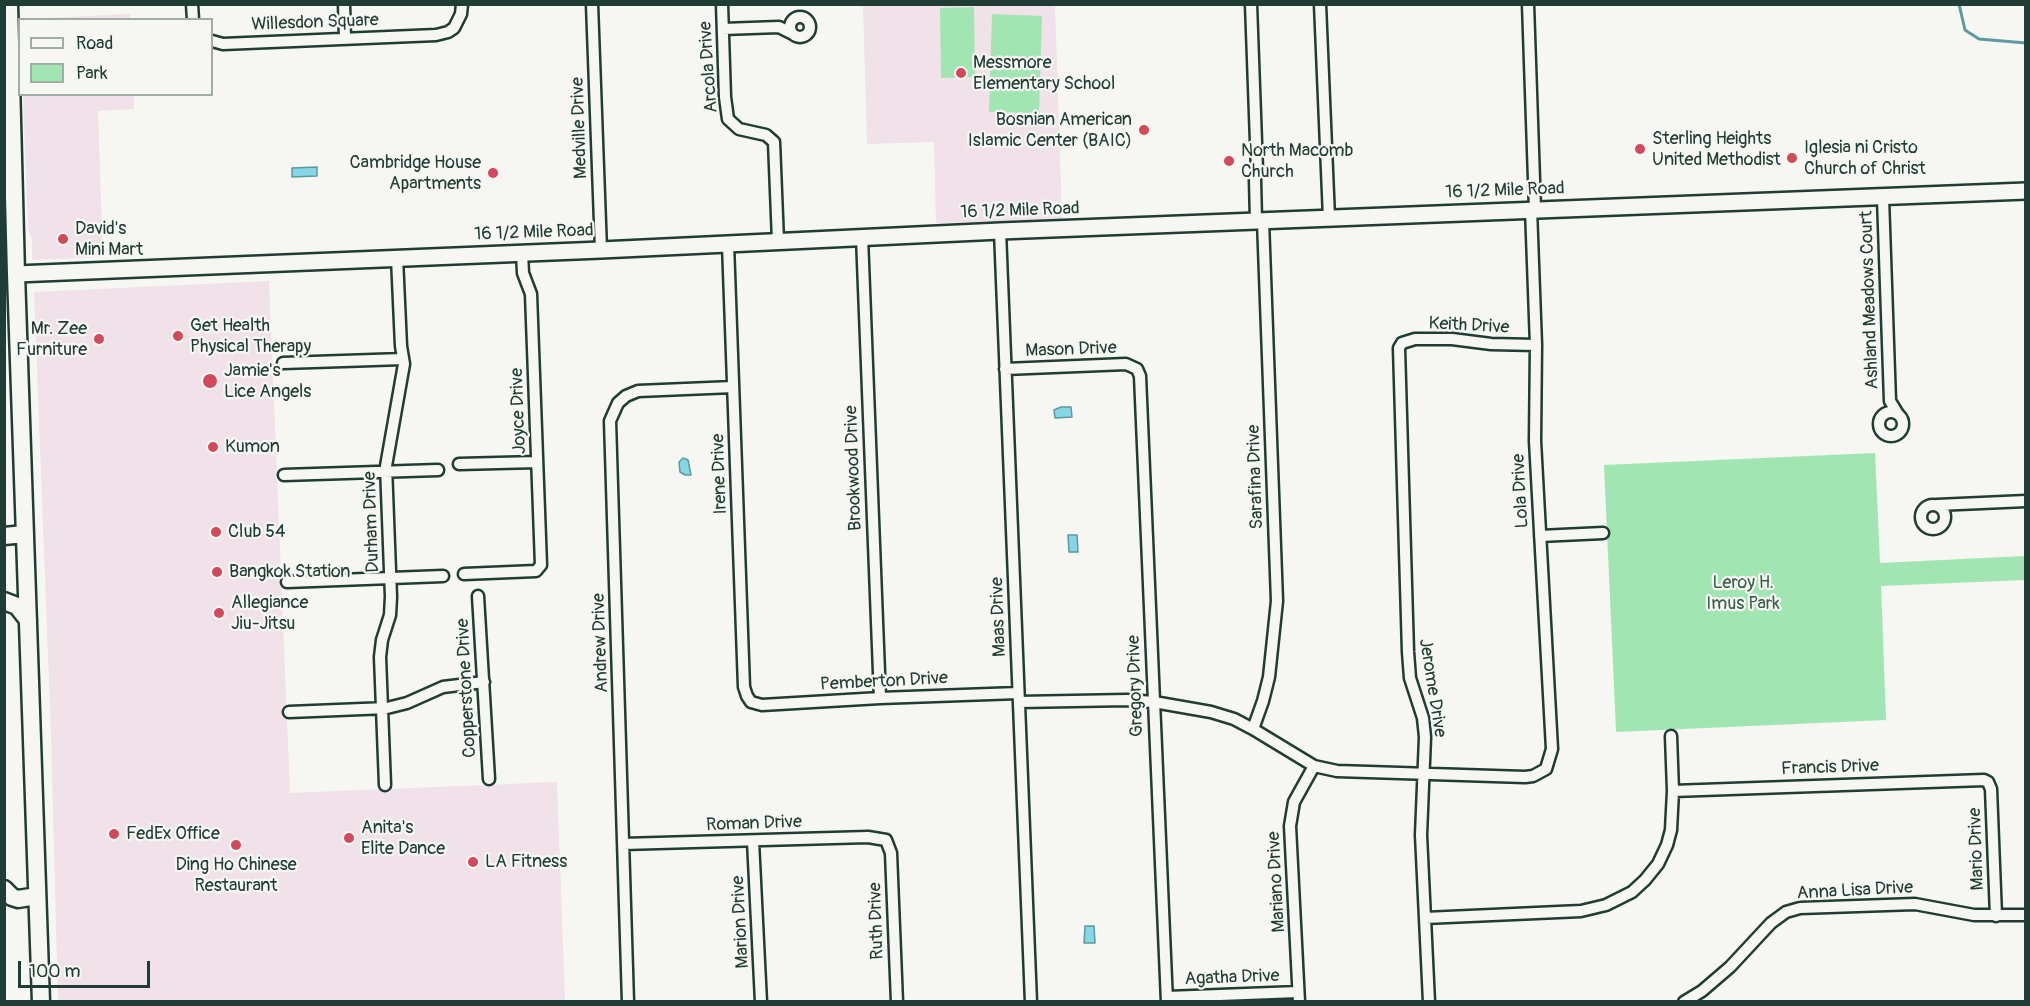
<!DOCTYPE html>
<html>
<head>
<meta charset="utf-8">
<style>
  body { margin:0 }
  #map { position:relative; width:2030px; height:1006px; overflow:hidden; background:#f6f6f2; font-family:Pangolin,sans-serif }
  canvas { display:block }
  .frame { position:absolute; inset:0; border:6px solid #1f3d34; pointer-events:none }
  .legend { position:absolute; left:18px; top:18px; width:195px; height:78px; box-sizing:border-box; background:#f6f6f2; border:2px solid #a0aca6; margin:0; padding:8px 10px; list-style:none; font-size:18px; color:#1f3d34 }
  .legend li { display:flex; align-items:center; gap:12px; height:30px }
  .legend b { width:30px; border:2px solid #a0aca6 }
  .scale { position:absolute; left:18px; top:961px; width:132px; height:27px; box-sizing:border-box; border:3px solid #1f3d34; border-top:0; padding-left:8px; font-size:18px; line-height:21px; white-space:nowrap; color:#1f3d34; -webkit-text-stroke:4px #f6f6f2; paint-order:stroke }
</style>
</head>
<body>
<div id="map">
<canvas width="2030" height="1006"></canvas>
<div class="frame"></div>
<ul class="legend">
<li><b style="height:8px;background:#f6f6f2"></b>Road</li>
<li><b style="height:16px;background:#a1e6b2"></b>Park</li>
</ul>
<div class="scale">100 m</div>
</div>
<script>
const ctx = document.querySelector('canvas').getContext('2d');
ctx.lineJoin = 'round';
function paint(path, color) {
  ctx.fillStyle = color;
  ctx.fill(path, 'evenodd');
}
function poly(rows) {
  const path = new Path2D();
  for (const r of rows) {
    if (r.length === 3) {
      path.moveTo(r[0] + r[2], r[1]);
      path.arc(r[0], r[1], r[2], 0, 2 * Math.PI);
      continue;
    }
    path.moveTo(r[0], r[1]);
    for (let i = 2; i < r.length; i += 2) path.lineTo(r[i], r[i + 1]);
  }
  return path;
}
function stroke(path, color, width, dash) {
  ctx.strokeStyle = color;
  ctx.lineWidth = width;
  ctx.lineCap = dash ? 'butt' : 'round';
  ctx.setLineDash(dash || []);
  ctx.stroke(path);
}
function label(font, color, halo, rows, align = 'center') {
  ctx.font = font + ' Pangolin,sans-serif';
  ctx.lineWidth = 4.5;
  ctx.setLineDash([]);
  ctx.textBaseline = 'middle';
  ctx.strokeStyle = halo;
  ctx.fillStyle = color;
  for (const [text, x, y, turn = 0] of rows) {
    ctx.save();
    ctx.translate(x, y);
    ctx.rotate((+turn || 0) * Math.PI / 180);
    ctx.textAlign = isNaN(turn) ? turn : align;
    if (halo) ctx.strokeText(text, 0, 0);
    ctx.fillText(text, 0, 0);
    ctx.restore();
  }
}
paint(poly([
  [863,5,1055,5,1062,219,936,223,934,142,867,144],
  [130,14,130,20,28,19],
  [23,95,134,95,134,109,98,111,103,257,32,260,32,240,28,230],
  [269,281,290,793,557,782,565,1001,58,1001,51,734,34,292]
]), '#f1e2ea');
paint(poly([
  [974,7,975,77,941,78,940,8],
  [992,14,1042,16,1039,113,989,112],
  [1875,453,1880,563,2025,556,2025,580,1881,586,1886,720,1616,732,1604,465]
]), '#a1e6b2');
const water = poly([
  [317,167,317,176,292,177,292,168,317,167],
  [1061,407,1071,407,1072,417,1055,418,1054,410,1061,407],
  [683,458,688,460,691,475,685,475,680,472,679,462,683,458],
  [1068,535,1077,535,1078,552,1069,552,1068,535],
  [1085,926,1094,926,1095,943,1084,943,1085,926]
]);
paint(water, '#87d6e5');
stroke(water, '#5d999e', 1.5);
stroke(poly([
  [1959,4,1965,30,1979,39,2026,43]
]), '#5d999e', 3);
const street = poly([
  [192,4,193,20],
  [344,4,345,38],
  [592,4,601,250],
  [722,4,725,97,728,119,739,129,766,135,774,142,778,241],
  [1251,4,1257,170,1255,179,1256,221],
  [1320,4,1329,218],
  [1528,4,1535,209],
  [800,27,10],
  [723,29,779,27,791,33],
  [212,41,223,44,436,35,448,32,454,28,461,14,462,4],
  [1883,198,1890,401,1898,414],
  [1000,231,1031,1002],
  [862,237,880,698],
  [728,244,744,687,747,696,751,702,762,705,880,698,1018,693],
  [283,363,403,359],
  [1005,369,1126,364,1137,369,1140,376,1167,1002],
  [1891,424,12],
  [459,464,537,462],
  [284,475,438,470],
  [1933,517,12],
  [1937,505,2026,501],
  [1540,536,1603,533],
  [464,574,536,571,541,565,531,294,523,273,522,253],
  [287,582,443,576],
  [478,596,489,779],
  [1019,702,1127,700,1154,702,1211,712,1234,719,1253,729,1314,766,1337,771,1525,777,1533,776,1546,769,1552,749,1535,441,1536,345,1531,209],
  [289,712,387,708,407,703,443,687,484,682],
  [1253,729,1263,701,1269,677,1277,601,1263,221],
  [385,785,380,657,382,640,390,615,391,597,386,466,404,364,401,346,397,258],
  [1673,791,1984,780,1988,782,1991,789,1996,916],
  [753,841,761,1002],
  [623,844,868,837,886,840,891,853,897,1002],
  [1425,918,1581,911,1606,905,1632,892,1645,880,1658,864,1667,845,1671,830,1673,791,1671,736],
  [1167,997,1298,992],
  [628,1002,610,421,618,403,626,396,638,391,733,387],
  [1299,1002,1290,826,1294,802,1314,766],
  [1429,1002,1421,835,1425,737,1423,718,1410,678,1408,652,1399,348,1402,343,1415,339,1452,339,1491,344,1536,345],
  [1684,1002,1702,991,1730,967,1771,923,1786,912,1800,908,1915,904,1974,915,2026,915]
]);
const secondary = poly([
  [16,274,601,250,1000,231,2026,191]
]);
const primary = poly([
  [9,4,16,274,41,1002],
  [4,536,25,534],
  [4,601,17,606,28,620],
  [4,889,12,897,18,899,37,896]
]);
stroke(street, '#1f3d34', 15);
stroke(secondary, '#1f3d34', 20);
stroke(primary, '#1f3d34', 21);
stroke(street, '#f6f6f2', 10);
stroke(secondary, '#f6f6f2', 15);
stroke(primary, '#f6f6f2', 16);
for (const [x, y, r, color] of [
  [961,73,6,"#d1495b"],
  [1144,130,6,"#d1495b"],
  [1640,149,6,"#d1495b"],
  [1792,158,6,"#d1495b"],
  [1229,161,6,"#d1495b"],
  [493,173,6,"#d1495b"],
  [63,239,6,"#d1495b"],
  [178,336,6,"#d1495b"],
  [99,339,6,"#d1495b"],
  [210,381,8,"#d1495b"],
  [213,447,6,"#d1495b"],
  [216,532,6,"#d1495b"],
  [217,572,6,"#d1495b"],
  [219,613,6,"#d1495b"],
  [114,834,6,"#d1495b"],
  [349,838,6,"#d1495b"],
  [236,845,6,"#d1495b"],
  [473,862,6,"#d1495b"]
]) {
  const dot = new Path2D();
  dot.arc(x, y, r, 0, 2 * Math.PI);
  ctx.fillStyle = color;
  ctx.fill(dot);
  stroke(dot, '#f6f6f2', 2);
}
label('18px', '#1f3d34', '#f6f6f2', [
  ["Willesdon Square",315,23,-2],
  ["Arcola Drive",709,67,-94],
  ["Medville Drive",580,128,-92],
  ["16 1/2 Mile Road",1505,191,-2],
  ["16 1/2 Mile Road",1020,211,-2],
  ["16 1/2 Mile Road",534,233,-2],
  ["Ashland Meadows Court",1870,300,-92],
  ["Keith Drive",1469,326,3],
  ["Mason Drive",1071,350,-2],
  ["Joyce Drive",519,411,-92],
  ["Brookwood Drive",854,468,-92],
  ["Irene Drive",720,474,-92],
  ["Sarafina Drive",1256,477,-92],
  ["Lola Drive",1521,491,-93],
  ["Durham Drive",372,522,-92],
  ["Maas Drive",999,617,-92],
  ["Andrew Drive",601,643,-92],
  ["Pemberton Drive",884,682,-3],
  ["Gregory Drive",1136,686,-92],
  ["Copperstone Drive",467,688,-93],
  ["Jerome Drive",1432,688,81],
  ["Francis Drive",1830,768,-2],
  ["Roman Drive",754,824,-2],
  ["Mario Drive",1977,849,-92],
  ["Mariano Drive",1277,882,-93],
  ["Anna Lisa Drive",1855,891,-3],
  ["Ruth Drive",877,921,-92],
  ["Marion Drive",741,922,-93],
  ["Agatha Drive",1232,978,-2]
]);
label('18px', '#1f3d34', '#f6f6f2', [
  ["Messmore",973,63],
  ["Elementary School",973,84],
  ["Bosnian American",1132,120,"right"],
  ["Islamic Center (BAIC)",1132,141,"right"],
  ["Sterling Heights",1652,139],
  ["United Methodist",1652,160],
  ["Iglesia ni Cristo",1804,148],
  ["Church of Christ",1804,169],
  ["North Macomb",1241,151],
  ["Church",1241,172],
  ["Cambridge House",481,163,"right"],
  ["Apartments",481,184,"right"],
  ["David's",75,229],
  ["Mini Mart",75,250],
  ["Get Health",190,326],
  ["Physical Therapy",190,347],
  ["Mr. Zee",87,329,"right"],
  ["Furniture",87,350,"right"],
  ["Jamie's",224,371],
  ["Lice Angels",224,392],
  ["Kumon",225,447],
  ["Club 54",228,532],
  ["Bangkok Station",229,572],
  ["Allegiance",231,603],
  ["Jiu-Jitsu",231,624],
  ["Anita's",361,828],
  ["Elite Dance",361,849],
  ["FedEx Office",126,834],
  ["LA Fitness",485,862],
  ["Ding Ho Chinese",236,865,"center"],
  ["Restaurant",236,886,"center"]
], 'left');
label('18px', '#395f4d', '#f6f6f2', [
  ["Leroy H.",1743,583],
  ["Imus Park",1743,604]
]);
</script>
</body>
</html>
